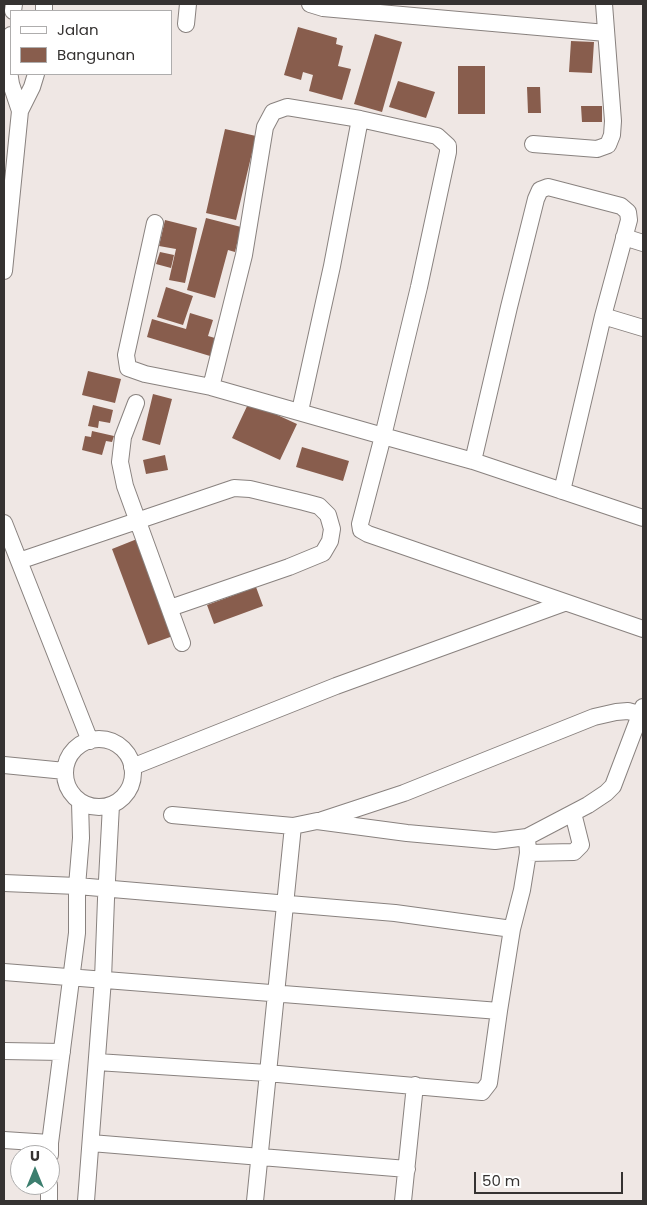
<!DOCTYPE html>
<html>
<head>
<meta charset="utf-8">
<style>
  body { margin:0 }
  #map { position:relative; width:647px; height:1205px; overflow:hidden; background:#efe7e4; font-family:Poppins,sans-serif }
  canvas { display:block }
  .frame { position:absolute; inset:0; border:5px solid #353231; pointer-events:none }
  .legend { position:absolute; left:10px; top:10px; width:162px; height:65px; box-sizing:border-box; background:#fff; border:1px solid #aeadad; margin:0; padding:6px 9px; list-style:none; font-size:15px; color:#353231 }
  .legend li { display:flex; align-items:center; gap:10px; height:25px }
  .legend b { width:25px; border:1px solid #aeadad }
  .north { position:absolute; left:10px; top:1145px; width:50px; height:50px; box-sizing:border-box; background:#fff; border:1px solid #aeadad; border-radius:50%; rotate:0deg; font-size:14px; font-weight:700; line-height:20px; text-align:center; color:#353231 }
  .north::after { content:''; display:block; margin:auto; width:18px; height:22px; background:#3c7e6e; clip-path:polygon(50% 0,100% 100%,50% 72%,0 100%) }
  .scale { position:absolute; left:474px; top:1172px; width:149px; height:22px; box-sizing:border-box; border:2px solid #353231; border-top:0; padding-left:6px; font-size:15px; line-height:18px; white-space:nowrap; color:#353231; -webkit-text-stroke:4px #fff; paint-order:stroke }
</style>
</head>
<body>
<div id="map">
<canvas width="647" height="1205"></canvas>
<div class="frame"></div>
<ul class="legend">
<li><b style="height:6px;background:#fff"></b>Jalan</li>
<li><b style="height:14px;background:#885d4d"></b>Bangunan</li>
</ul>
<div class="north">U</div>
<div class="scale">50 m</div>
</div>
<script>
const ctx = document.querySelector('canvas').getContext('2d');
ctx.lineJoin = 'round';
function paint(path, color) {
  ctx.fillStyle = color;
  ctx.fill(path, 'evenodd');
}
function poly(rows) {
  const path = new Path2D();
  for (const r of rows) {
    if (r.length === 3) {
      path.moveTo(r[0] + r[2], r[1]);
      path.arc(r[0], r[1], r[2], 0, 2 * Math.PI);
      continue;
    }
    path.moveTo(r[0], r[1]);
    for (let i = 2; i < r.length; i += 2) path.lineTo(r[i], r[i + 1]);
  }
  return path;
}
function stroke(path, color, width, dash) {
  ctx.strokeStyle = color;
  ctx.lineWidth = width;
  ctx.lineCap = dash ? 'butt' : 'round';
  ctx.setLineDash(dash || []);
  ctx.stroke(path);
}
paint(poly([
  [298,27,337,38,336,44,343,46,338,66,351,69,342,100,309,91,313,75,303,72,301,80,284,75],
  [375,34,402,42,382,112,354,104],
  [571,41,594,42,592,73,569,72],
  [458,66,485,66,485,114,458,114],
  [398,81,435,92,426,118,389,107],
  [527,87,540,87,541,113,528,113],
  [581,106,602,106,602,122,582,122],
  [225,129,256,136,236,220,206,213],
  [206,218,241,227,235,252,228,250,215,298,187,290],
  [165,220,197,228,185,283,169,280,176,249,159,246],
  [160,252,174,255,171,268,156,264],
  [166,287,193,296,183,325,157,317],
  [190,313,213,320,208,336,215,338,210,356,147,337,152,319,186,329],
  [88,371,121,379,115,403,82,395],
  [153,394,172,399,160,445,142,440],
  [249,402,297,424,280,460,232,438],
  [93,405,113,410,110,423,99,421,98,428,88,426],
  [92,431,114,436,112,442,106,441,102,455,82,450,85,436,91,437],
  [302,447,349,461,343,481,296,467],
  [165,455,168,470,146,474,143,460],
  [137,539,173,636,148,645,112,549],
  [256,587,263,606,214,624,207,605]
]), '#885d4d');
const street = poly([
  [310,4,323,8,606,33],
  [13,11,14,4],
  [44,11,44,4],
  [186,24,188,4],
  [11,35,9,71,11,84,20,111],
  [533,144,597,149,608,145,612,135,613,121,604,4],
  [155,223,126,355,128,368,145,374,211,387,383,436,360,524,361,530,368,534,643,629],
  [624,237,643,243],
  [4,271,20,111,32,87,36,74],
  [603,316,643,328],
  [211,387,244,255,265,127,273,112,287,107,360,119],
  [136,403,123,437,120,462,125,486,182,643],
  [300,411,332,266,360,119,437,136,448,146,448,152,419,287,383,436,473,461,643,518],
  [473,461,509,307,536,199,540,190,548,187,621,206,628,212,629,220,603,316,562,491],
  [4,523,90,741],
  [19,561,234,488,250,489,304,502,319,506,328,515,332,529,330,541,323,553,289,567,170,608],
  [99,773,34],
  [4,765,65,771],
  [132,767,336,686,564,603],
  [172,815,293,826,317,821,407,833,495,841,527,837,588,805,606,793,613,786,643,707],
  [322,820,404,793,594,717,616,712,628,711,639,714],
  [528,853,574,852,581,845,573,813],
  [4,883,77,886,395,913,512,929],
  [4,972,499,1011],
  [4,1051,62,1052],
  [97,1062,267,1073,482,1092,489,1083,499,1011,512,929,522,890,528,853,527,837],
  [4,1140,50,1143],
  [91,1143,407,1169],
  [50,1155,50,1143,77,933,77,886,81,838,80,802],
  [49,1201,49,1185],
  [86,1201,103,979,106,899,111,805],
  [255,1201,293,826],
  [403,1201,415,1085]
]);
stroke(street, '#89827f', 18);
stroke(street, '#fff', 16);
</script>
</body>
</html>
